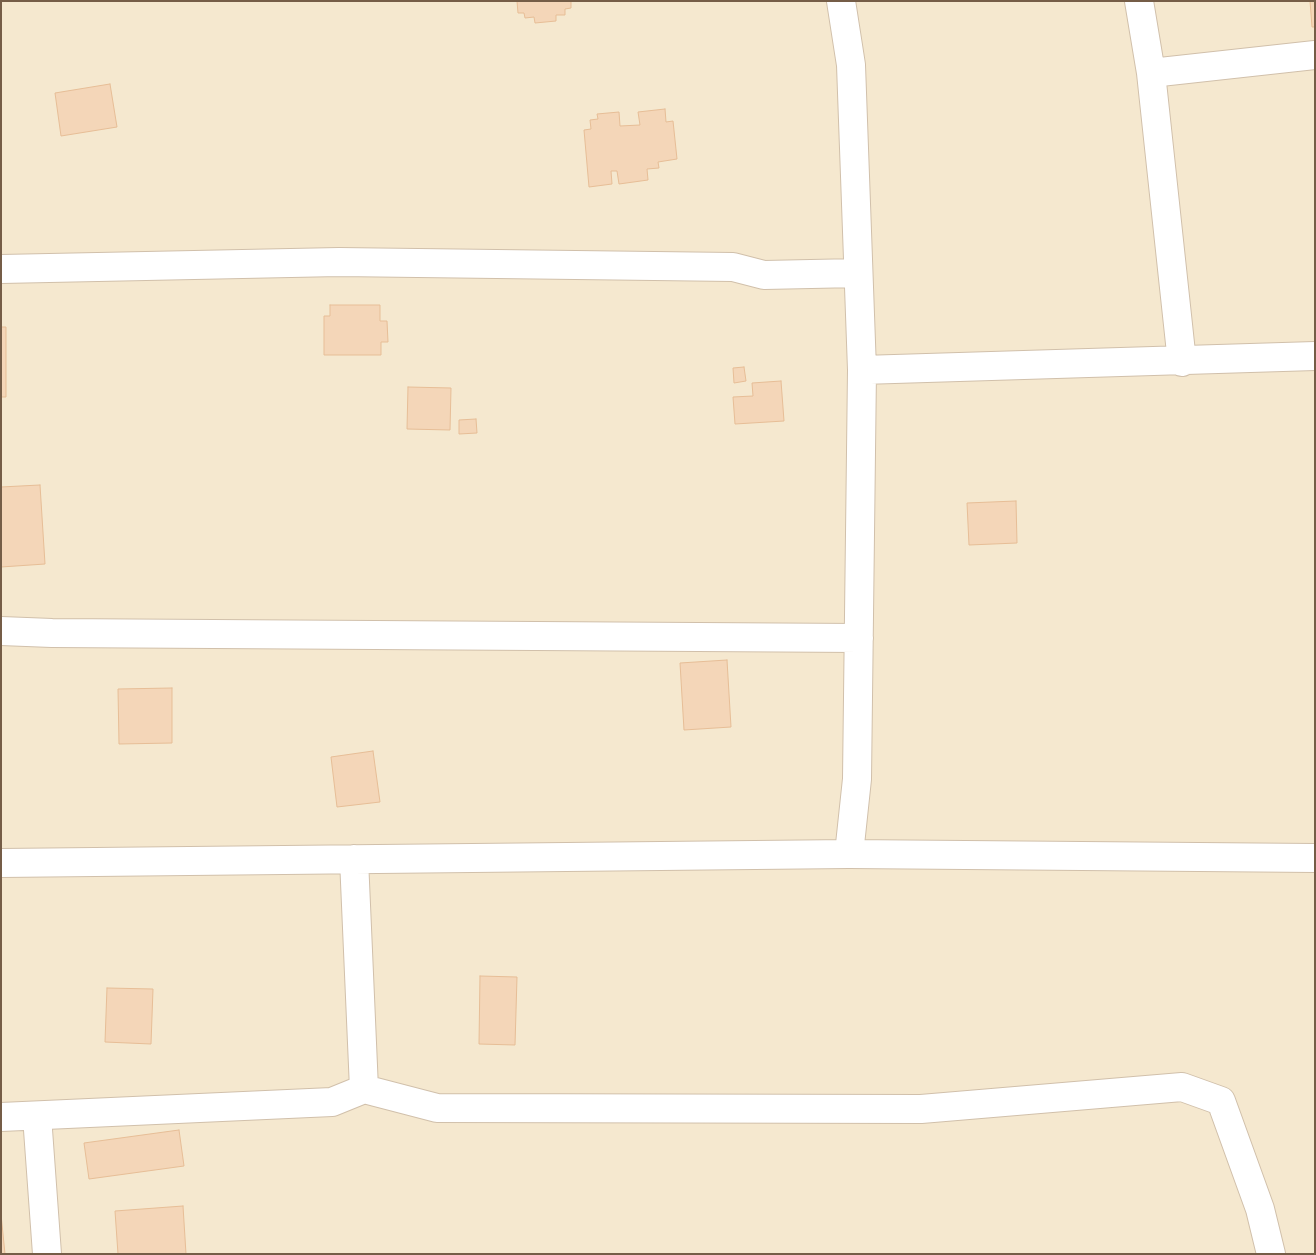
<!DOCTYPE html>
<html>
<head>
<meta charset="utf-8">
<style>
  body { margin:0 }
  #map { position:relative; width:1316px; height:1255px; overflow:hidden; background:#fdf5e1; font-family:Manrope,sans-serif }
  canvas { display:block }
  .frame { position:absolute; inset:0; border:2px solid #755d47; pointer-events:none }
</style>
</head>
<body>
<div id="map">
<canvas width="1316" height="1255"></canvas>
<div class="frame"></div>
</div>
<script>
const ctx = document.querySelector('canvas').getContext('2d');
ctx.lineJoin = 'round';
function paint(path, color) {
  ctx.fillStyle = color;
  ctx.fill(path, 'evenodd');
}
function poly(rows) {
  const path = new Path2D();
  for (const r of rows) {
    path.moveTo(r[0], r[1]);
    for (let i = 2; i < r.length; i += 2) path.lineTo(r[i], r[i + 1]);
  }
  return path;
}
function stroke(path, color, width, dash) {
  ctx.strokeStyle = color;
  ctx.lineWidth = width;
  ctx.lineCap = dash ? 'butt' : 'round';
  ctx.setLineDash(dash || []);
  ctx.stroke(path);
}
paint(poly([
  [1,1,1315,1,1315,1254,1,1254]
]), '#f5e8cf');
const building = poly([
  [517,1,571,1,571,8,565,9,565,15,556,15,556,21,535,23,534,17,525,18,524,13,518,13,517,1],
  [1310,1,1315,1,1315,27,1312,27,1310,1],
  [110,84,117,127,61,136,55,93,110,84],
  [665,109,666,122,673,121,677,159,658,162,659,168,647,169,648,180,619,184,617,171,611,171,612,184,589,187,584,130,591,129,590,120,598,119,597,114,619,112,620,126,640,125,638,112,665,109],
  [330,305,380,305,380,321,387,321,388,342,381,342,381,355,324,355,324,316,330,316,330,305],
  [1,327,6,327,6,397,1,397,1,327],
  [744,367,746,381,734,383,733,368,744,367],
  [781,381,784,421,735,424,733,397,753,396,752,383,781,381],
  [408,387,451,388,450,430,407,429,408,387],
  [476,419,477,433,459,434,459,420,476,419],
  [40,485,45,564,1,567,1,487,40,485],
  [1016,501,1017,543,969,545,967,503,1016,501],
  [727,660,731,727,684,730,680,663,727,660],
  [172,688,172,743,119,744,118,689,172,688],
  [373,751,380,802,337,807,331,757,373,751],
  [480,976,517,977,515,1045,479,1044,480,976],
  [107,988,153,989,151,1044,105,1042,107,988],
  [179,1130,184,1166,89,1179,84,1143,179,1130],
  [183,1206,186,1254,118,1254,115,1211,183,1206],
  [1,1214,5,1254,1,1254,1,1214]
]);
paint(building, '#f4d6b8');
stroke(building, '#e7be97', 1);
const minor = poly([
  [841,1,851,65,862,370,857,779,849,854],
  [1139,1,1151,73,1182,362],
  [1151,73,1315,55],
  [1,269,339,262,733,267,764,275,858,273],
  [862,370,1315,356],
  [1,631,52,633,859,638],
  [354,859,364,1089,437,1108,921,1109,1182,1087,1221,1101,1260,1209,1271,1254],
  [1,863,849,854,1315,858],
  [37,1116,47,1254],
  [1,1117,332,1102,364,1089]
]);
stroke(minor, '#d1c0ab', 30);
stroke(minor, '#fff', 28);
</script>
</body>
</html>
